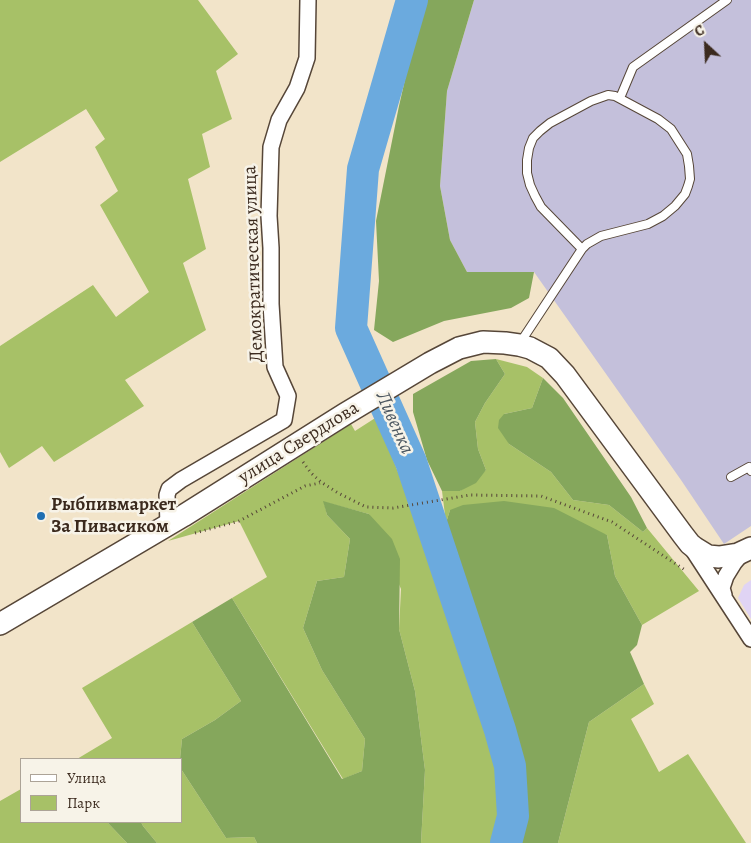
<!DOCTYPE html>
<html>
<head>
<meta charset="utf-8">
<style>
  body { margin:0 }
  #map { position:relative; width:751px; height:843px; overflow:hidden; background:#f2e4c9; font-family:Alegreya,serif }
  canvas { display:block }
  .legend { position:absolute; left:20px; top:758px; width:162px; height:65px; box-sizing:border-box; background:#f7f3e8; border:1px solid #aca397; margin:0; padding:6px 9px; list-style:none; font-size:15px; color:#3b2a1e }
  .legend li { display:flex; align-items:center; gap:10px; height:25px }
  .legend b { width:25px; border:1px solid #aca397 }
  .north { position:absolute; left:681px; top:20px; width:50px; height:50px; -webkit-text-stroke:4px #f7f3e8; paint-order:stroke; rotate:335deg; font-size:14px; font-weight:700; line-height:20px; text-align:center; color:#3b2a1e }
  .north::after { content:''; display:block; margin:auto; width:18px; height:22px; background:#3b2a1e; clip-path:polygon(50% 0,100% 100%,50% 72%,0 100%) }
</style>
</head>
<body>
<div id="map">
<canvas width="751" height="843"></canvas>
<ul class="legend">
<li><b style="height:6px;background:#fff"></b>Улица</li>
<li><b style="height:14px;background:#a7c167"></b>Парк</li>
</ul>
<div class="north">С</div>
</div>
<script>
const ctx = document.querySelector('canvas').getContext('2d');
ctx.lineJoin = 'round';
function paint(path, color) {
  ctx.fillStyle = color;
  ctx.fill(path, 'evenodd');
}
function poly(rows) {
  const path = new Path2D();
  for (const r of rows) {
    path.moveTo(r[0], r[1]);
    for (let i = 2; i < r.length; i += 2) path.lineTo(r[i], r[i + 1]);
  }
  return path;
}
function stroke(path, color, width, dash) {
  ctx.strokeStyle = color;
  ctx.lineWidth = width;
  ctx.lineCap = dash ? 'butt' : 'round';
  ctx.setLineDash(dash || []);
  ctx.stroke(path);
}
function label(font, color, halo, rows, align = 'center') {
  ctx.font = font + ' Alegreya,serif';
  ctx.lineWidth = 5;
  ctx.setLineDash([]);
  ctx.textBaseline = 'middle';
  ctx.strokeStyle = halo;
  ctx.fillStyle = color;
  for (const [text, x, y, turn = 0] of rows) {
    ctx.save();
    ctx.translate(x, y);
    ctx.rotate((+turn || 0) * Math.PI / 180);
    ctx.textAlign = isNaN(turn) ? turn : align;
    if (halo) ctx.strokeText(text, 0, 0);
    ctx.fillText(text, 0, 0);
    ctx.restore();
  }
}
paint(poly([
  [751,580,751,619,738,598,744,585]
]), '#e0d4f4');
paint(poly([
  [474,0,751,0,751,526,724,544,681,480,534,272,467,272,450,240,440,186,447,91]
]), '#c4c0db');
paint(poly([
  [0,0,198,0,238,54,216,71,232,119,202,134,210,167,188,179,206,249,183,263,206,330,125,380,144,406,54,462,42,446,9,468,0,452,0,346,93,285,116,317,149,292,100,205,118,191,95,147,105,139,86,109,0,162],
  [496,359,527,367,543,378,532,408,504,414,509,444,551,472,573,500,609,505,643,532,647,528,699,591,642,625,615,576,607,535,450,510,446,523,442,491,460,491,486,470,478,449,475,422,485,403,505,374],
  [383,413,388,430,389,449,398,472,415,495,416,504,425,529,445,599,479,694,500,768,497,824,491,843,421,843,425,770,415,691,399,629,401,589,369,514,324,502,327,515,350,539,344,577,317,581,303,628,322,670,365,739,362,771,343,779,232,598,267,577,239,521,168,541,351,424,355,431],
  [192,622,241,701,215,720,182,739,180,759,77,759,112,738,82,688],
  [644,684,654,704,631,719,659,772,688,754,746,843,558,843,589,722],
  [181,769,226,838,254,837,257,843,157,843,143,826,141,822,181,822],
  [21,789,21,822,107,822,127,843,0,843,0,801]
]), '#a7c167');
paint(poly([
  [423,0,474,0,447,91,440,186,450,240,467,272,534,272,529,298,511,308,444,321,393,342,374,330,379,281,376,221,399,106],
  [496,359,505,374,485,403,475,422,478,449,486,470,476,483,460,491,442,491,427,460,413,412,413,394,471,361],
  [543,378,563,398,631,497,647,528,643,532,609,505,573,500,551,472,509,444,498,428,499,420,504,414,532,408],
  [323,501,369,514,392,539,400,559,399,629,415,691,425,770,421,843,257,843,254,837,226,838,181,769,181,759,180,759,182,739,215,720,241,701,192,622,232,598,342,779,362,771,365,739,322,670,303,628,317,581,344,577,350,539,327,515],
  [504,501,554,508,607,535,615,576,642,625,637,645,630,652,644,684,589,722,558,843,515,843,521,816,519,755,494,680,457,552,446,523,450,510,463,505],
  [107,822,141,822,143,826,157,843,127,843]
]), '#85a75c');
stroke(poly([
  [412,0,363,169,351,328,411,462,500,730,510,766,513,816,506,843]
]), '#6baade', 32);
const lane = poly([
  [620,98,633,67,727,0],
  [520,343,582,249,587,244,601,236,648,224,663,216,675,206,685,194,688,186,690,179,689,166,687,154,671,129,658,119,615,96,608,95,591,101,550,123,540,131,533,138,529,148,527,160,527,173,530,185,535,196,541,207,582,249],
  [731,477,749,467,751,471]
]);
const street = poly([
  [168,525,167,495,169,489,181,480,284,420,288,396,275,367,271,304,271,248,269,216,271,147,279,120,297,88,307,58,308,0],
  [693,550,751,639],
  [724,595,722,588,726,576,734,563,744,551]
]);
const secondary = poly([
  [0,624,183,516,345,414,430,363,459,348,483,342,505,343,519,345,530,348,549,358,565,375,683,535,690,544,695,548,708,556,719,557,738,554,751,548]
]);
stroke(lane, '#564638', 10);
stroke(street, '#564638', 18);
stroke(secondary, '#564638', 24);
stroke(poly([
  [303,462,311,473,321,482,338,493,366,507,393,508,470,495,541,496,612,522,685,570],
  [195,533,239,521,305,486,320,483]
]), '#564638', 3, [1, 4]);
stroke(lane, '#fff', 8);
stroke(street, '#fff', 15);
stroke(secondary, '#fff', 21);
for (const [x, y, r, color] of [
  [41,516,5,"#1f6fb2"]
]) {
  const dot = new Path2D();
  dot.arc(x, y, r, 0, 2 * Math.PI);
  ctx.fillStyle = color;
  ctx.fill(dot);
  stroke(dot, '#f7f3e8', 2);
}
label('19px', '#3b2a1e', '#f7f3e8', [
  ["Демократическая улица",254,264,-92],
  ["улица Свердлова",299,443,-32]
]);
label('bold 19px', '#3b2a1e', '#f7f3e8', [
  ["Рыбпивмаркет",51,505],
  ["За Пивасиком",51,527]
], 'left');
label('italic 20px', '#4c5761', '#f7f3e8', [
  ["Ливенка",394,423,66]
]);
</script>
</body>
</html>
